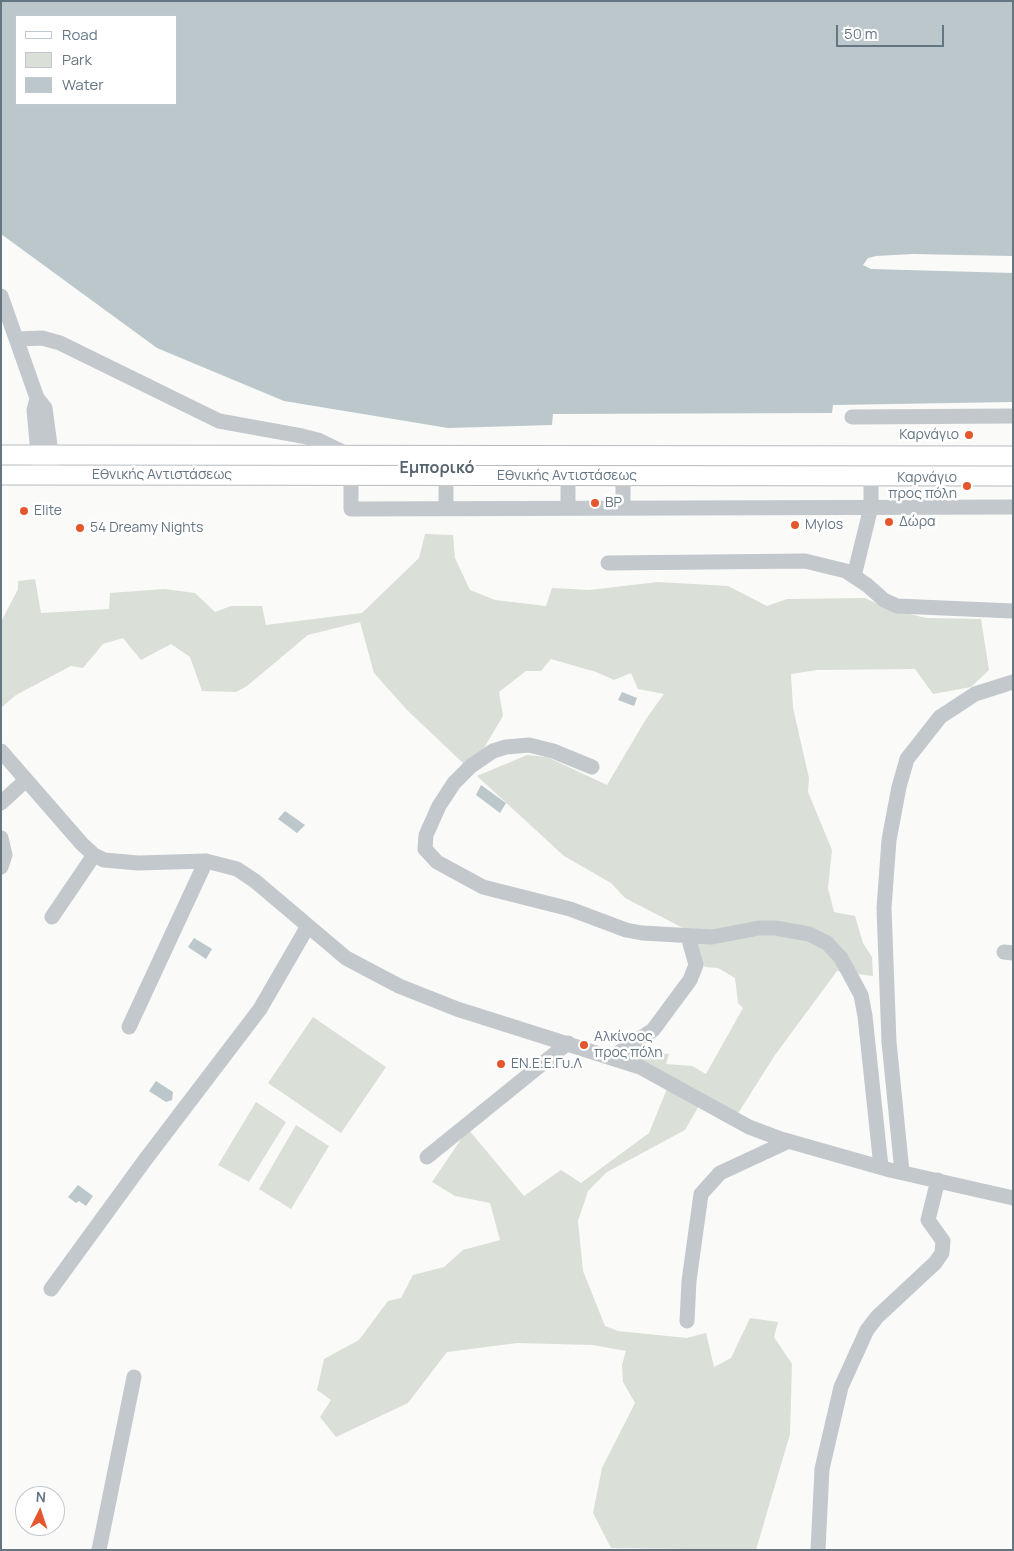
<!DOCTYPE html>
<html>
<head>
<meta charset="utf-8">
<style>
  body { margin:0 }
  #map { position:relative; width:1014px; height:1551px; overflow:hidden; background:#fafaf8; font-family:Manrope,sans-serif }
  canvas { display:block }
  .frame { position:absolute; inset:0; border:2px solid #657683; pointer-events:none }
  .legend { position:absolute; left:15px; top:15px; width:162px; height:90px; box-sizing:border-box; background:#fff; border:1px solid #c1c8cd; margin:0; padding:6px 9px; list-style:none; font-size:15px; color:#657683 }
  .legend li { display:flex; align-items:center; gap:10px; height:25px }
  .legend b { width:25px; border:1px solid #c1c8cd }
  .north { position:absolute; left:15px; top:1486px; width:50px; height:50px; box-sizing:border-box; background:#fff; border:1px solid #c1c8cd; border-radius:50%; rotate:4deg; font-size:14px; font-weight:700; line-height:20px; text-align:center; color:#657683 }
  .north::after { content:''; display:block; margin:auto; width:18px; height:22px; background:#e4572e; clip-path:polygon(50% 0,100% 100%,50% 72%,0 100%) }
  .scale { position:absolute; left:836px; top:25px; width:108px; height:22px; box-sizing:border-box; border:2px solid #657683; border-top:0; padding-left:6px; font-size:15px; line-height:18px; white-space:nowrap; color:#657683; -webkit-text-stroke:4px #fff; paint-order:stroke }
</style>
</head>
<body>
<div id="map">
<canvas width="1014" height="1551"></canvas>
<div class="frame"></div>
<ul class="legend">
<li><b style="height:6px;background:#fff"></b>Road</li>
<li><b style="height:14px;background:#dadfd7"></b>Park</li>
<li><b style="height:14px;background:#bbc7cb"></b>Water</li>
</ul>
<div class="north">N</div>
<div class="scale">50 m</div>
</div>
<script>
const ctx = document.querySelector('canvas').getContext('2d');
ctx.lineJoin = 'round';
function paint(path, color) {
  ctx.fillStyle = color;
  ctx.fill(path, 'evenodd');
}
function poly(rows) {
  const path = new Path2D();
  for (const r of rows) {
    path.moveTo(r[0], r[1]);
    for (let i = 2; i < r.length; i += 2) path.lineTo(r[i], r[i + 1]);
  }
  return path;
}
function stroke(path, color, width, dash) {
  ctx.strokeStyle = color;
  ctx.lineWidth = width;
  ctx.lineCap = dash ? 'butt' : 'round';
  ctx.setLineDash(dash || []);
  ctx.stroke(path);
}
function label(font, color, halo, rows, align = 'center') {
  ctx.font = font + ' Manrope,sans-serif';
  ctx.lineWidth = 5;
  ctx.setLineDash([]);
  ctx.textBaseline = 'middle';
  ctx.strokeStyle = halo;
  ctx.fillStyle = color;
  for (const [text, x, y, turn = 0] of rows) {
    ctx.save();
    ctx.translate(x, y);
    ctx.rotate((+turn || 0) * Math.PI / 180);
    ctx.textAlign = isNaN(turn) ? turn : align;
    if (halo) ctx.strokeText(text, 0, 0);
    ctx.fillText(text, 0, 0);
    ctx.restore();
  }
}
paint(poly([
  [425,534,453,535,455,558,470,590,495,600,546,606,552,588,589,590,658,582,728,586,767,606,787,599,865,598,889,609,926,618,981,619,989,670,971,687,933,694,915,669,817,670,791,674,793,708,809,778,808,792,832,850,828,888,834,912,855,916,863,943,872,957,873,976,837,971,775,1055,737,1115,704,1097,685,1130,607,1172,588,1191,578,1221,583,1271,605,1326,618,1331,687,1338,706,1333,714,1367,731,1358,750,1318,778,1322,774,1337,792,1364,790,1434,756,1550,611,1548,593,1513,602,1468,635,1403,623,1382,622,1365,626,1351,593,1345,517,1343,447,1352,408,1403,336,1437,320,1417,331,1400,317,1390,324,1359,359,1340,388,1301,401,1298,413,1275,444,1267,463,1250,500,1240,490,1203,455,1196,432,1182,468,1129,524,1196,561,1170,581,1183,649,1133,671,1079,622,1055,631,1049,638,1052,669,1054,666,1064,692,1066,706,1074,743,1008,738,1003,735,978,718,968,705,967,686,947,685,929,625,898,611,883,564,856,477,776,527,755,547,757,607,785,646,719,664,694,638,689,631,673,614,680,596,672,551,659,541,671,526,671,499,692,503,716,484,748,465,765,407,710,374,673,360,622,308,635,247,686,236,692,202,691,190,657,171,644,141,660,123,638,103,644,83,668,71,666,50,677,16,695,1,708,1,622,18,589,18,581,35,579,41,613,109,609,110,593,164,589,195,593,215,612,231,606,262,606,266,625,362,613,419,558],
  [313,1017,386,1067,341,1133,268,1083],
  [256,1102,286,1122,249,1182,218,1165],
  [296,1125,329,1146,291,1209,259,1189]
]), '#dadfd7');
paint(poly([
  [1,1,1013,1,1013,256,913,254,876,256,868,258,863,265,871,269,1013,273,1013,402,833,405,832,413,553,414,552,425,448,428,284,401,157,348,1,234],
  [16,16,176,16,176,104,16,104],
  [622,692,637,698,634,706,618,700],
  [481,785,506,803,500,813,476,795],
  [285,811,305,825,297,833,278,819],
  [194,938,212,949,206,959,188,947],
  [156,1081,173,1092,172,1100,166,1102,149,1091],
  [78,1185,93,1196,86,1206,79,1201,76,1203,68,1197]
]), '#bbc7cb');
const major = poly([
  [1,455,1013,456],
  [1,475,1013,476]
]);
stroke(major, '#b5babe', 21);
stroke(poly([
  [1,296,37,398,45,408,54,475],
  [18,339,42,338,60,343,219,421,302,436,318,440,347,454],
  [37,398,34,410,40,475],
  [852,417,1013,416],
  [351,476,351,509,1013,507],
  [446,476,446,508],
  [568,476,568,508],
  [623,476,623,508],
  [608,563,805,561,846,571,867,585,884,600,897,606,1013,611],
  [854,576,871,507,871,476],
  [1,751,82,844,94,855,104,860,138,863,206,861,237,869,255,881,346,958,399,986,457,1009,640,1067,749,1127,781,1139,890,1170,1013,1198],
  [592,767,553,751,529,745,506,747,493,751,471,766,454,783,439,806,426,835,425,849,437,862,483,887,570,909,626,930,642,933,712,937,759,928,775,928,809,934,827,943,841,958,861,995,865,1016,881,1167],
  [1,803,26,780],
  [1,838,5,855,1,867],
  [52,917,94,855],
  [1004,952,1013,953],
  [129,1027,206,861],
  [612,1057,653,1030,690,980,696,965,688,936],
  [427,1157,568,1043],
  [902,1172,889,1042,884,908,889,840,899,787,907,759,940,717,975,694,1013,682],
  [51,1289,145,1160,260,1009,308,926],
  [687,1321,689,1281,701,1194,720,1173,789,1141],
  [99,1550,134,1377],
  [818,1550,822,1469,841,1387,867,1330,877,1317,935,1263,942,1253,943,1241,928,1220,938,1180]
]), '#c3c8cc', 15);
stroke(major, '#fff', 19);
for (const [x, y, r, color] of [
  [969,435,5,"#e4572e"],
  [967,486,5,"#e4572e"],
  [595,503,5,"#e4572e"],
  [24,511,5,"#e4572e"],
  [889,522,5,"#e4572e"],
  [795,525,5,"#e4572e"],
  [80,528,5,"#e4572e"],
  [584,1045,5,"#e4572e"],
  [501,1064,5,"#e4572e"]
]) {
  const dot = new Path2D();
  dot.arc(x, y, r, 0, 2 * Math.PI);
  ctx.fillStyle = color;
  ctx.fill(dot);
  stroke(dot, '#fff', 2);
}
label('14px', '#657683', '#fff', [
  ["Καρνάγιο",959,435,"right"],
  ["Καρνάγιο",957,478,"right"],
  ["προς πόλη",957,494,"right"],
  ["BP",605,503],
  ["Elite",34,511],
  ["Δώρα",899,522],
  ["Mylos",805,525],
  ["54 Dreamy Nights",90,528],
  ["Αλκίνοος",594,1037],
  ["προς πόλη",594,1053],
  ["ΕΝ.Ε.Ε.Γυ.Λ",511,1064]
], 'left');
label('14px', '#657683', '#fff', [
  ["Εθνικής Αντιστάσεως",162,475],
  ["Εθνικής Αντιστάσεως",567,476]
]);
label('bold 16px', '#57646e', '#fff', [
  ["Εμπορικό",437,469]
]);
</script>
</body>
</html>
